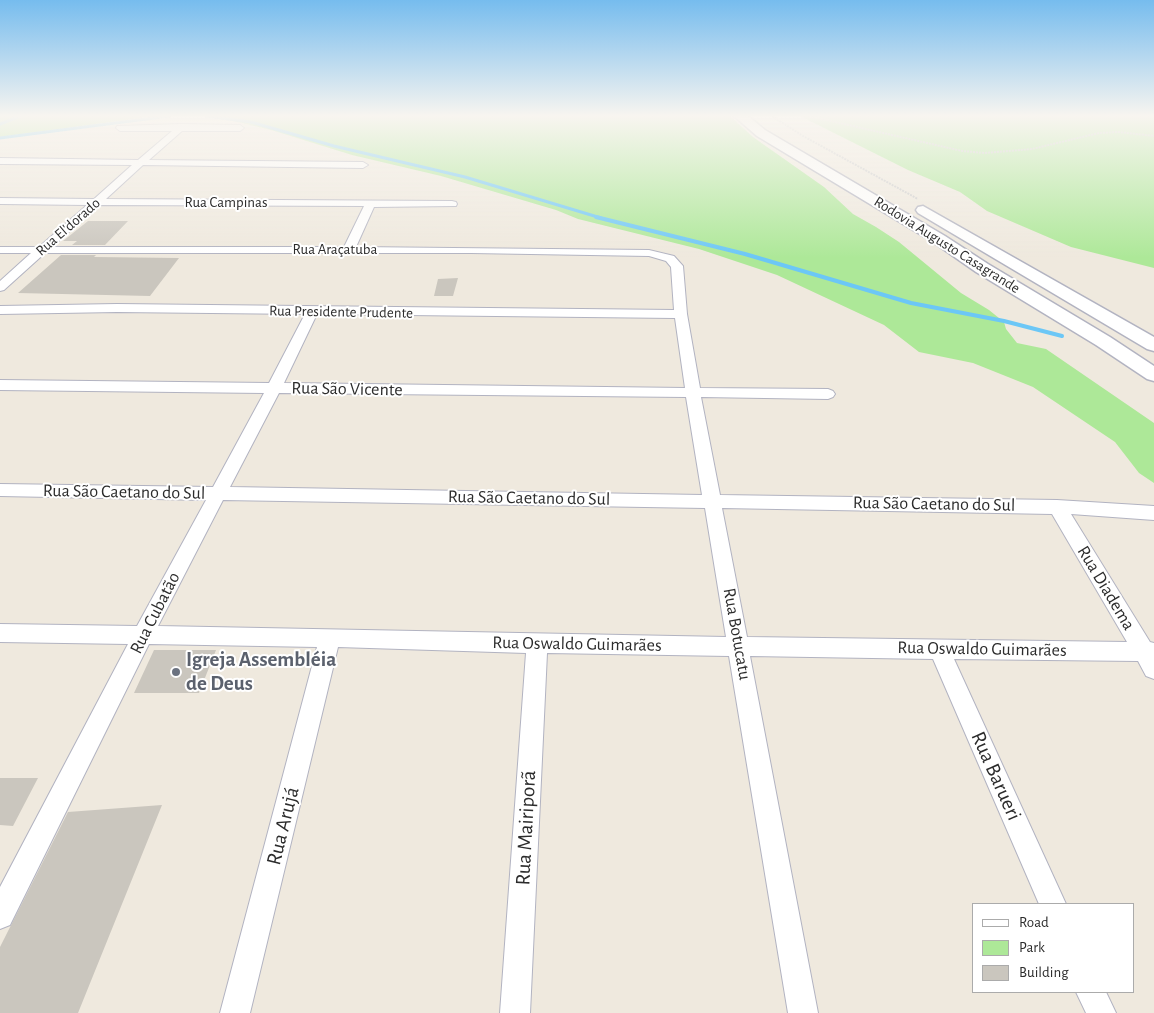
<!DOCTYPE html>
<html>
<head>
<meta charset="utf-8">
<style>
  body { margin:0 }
  #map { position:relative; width:1154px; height:1013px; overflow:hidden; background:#efe9de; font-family:"Alegreya Sans",sans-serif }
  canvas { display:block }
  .legend { position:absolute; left:972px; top:903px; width:162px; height:90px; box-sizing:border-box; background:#fff; border:1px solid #ababab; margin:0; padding:6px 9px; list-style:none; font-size:15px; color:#2c2c2c }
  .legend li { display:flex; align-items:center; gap:10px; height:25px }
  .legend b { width:25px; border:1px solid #ababab }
</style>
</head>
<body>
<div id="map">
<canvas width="1154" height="1013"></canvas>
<ul class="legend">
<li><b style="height:6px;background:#fff"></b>Road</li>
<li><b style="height:14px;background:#ade898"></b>Park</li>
<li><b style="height:14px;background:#cac6be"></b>Building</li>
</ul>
</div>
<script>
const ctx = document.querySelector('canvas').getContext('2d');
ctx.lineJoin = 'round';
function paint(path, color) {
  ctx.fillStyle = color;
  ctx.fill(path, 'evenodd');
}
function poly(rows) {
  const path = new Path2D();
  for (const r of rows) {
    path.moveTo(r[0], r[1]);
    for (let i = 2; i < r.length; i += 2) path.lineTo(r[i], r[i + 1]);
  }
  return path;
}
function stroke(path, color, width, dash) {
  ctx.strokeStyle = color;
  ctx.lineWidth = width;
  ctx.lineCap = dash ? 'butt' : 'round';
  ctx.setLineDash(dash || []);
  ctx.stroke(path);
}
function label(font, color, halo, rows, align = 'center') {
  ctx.font = font + ' "Alegreya Sans",sans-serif';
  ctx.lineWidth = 4;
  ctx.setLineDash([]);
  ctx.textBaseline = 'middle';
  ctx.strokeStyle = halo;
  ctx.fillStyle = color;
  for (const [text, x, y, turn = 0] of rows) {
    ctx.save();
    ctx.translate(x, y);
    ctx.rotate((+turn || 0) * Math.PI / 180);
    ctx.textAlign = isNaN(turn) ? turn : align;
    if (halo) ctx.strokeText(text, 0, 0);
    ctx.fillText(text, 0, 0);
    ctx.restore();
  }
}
paint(poly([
  [159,116,148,117,0,137,0,116],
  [203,116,730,116,753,137,824,187,853,214,876,227,899,242,961,293,989,310,1004,322,1006,329,1017,343,1046,349,1154,423,1154,483,1139,473,1115,442,1033,387,973,363,919,352,884,325,777,275,699,249,578,219,556,210,441,176,352,155,271,130,225,119],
  [800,116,1154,116,1154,268,1071,247,987,211,960,192,908,170]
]), '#ade898');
stroke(poly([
  [207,116,251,122,334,146,465,177,601,218],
  [0,124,20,116],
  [0,138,169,116]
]), '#6cc7f6', 3);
stroke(poly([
  [596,217,745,254,911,303,1004,321,1062,336]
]), '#6cc7f6', 4);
paint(poly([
  [88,221,128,221,105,245,72,245,77,241,63,241],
  [61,255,96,255,94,257,179,258,150,296,18,293],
  [458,278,453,296,434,296,438,279],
  [154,650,216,650,199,693,134,693],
  [0,778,38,778,13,826,0,825],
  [162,805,78,1013,0,1013,0,947,68,812]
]), '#cac6be');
const minor = poly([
  [181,124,240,125,244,128,240,131,182,131,149,160,363,162,368,165,363,168,143,165,106,199,452,201,456,202,457,204,456,206,374,207,356,247,649,250,674,256,683,266,687,314,700,388,828,389,833,391,835,394,833,397,828,399,701,397,720,495,1057,500,1154,506,1154,520,1071,514,1150,642,1154,643,1154,679,1146,676,1138,661,954,659,1066,904,1039,904,933,659,750,656,818,1013,788,1013,729,656,547,653,530,1013,500,1013,526,653,338,647,250,1013,220,1013,317,647,149,644,10,925,0,929,0,887,128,644,0,642,0,624,137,626,206,500,0,496,0,484,213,487,264,393,0,390,0,380,269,383,305,314,117,312,0,314,0,306,117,304,674,310,671,267,666,261,649,256,471,253,45,253,4,290,0,291,0,281,31,253,0,253,0,247,39,247,87,205,0,204,0,198,94,199,132,165,0,164,0,158,138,160,172,131,120,131,116,128,117,126,181,124],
  [99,205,364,206,344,247,52,247,99,205],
  [317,314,675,318,685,388,284,383,317,314],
  [279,393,686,397,702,495,230,487,279,393],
  [223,500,705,508,726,637,158,626,223,500],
  [722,508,1052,514,1127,642,747,637,722,508],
  [1076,992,1106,992,1116,1013,1086,1013,1076,992]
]);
const secondary = poly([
  [734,116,748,116,765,130,945,236,988,264,1110,337,1154,366,1154,381,1147,379,1096,345,976,272,933,242,757,136,734,116],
  [923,206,1154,337,1154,351,1147,349,918,213,916,210,918,207,923,206]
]);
stroke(minor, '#b2b3c1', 2);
stroke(secondary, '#b2b3c1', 3);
stroke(poly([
  [772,116,803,136,918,199],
  [809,116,962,151,985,153,1032,149,1099,133,1119,132,1154,136]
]), '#ccc', 2, [2, 1]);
paint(minor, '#fff');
paint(secondary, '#fff');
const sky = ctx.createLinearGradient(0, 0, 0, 258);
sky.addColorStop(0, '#76bcee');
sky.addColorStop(0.45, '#f8f5f0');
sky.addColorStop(1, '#f8f5f000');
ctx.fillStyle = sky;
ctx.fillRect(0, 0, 1154, 258);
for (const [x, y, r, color] of [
  [176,672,5,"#6b7280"]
]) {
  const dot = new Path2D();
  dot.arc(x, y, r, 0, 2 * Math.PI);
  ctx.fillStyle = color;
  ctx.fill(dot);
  stroke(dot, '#fff', 2);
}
label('15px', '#2c2c2c', '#fff', [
  ["Rua Campinas",226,202],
  ["Rua El'dorado",68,227,-41],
  ["Rodovia Augusto Casagrande",947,245,32],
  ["Rua Araçatuba",335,249],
  ["Rua Presidente Prudente",341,312,1]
]);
label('18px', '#2c2c2c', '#fff', [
  ["Rua São Vicente",347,389,1],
  ["Rua São Caetano do Sul",124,492,1],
  ["Rua São Caetano do Sul",529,498,1],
  ["Rua São Caetano do Sul",934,504,1],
  ["Rua Diadema",1106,588,59],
  ["Rua Cubatão",155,613,-63],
  ["Rua Botucatu",737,634,80],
  ["Rua Oswaldo Guimarães",577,644,1],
  ["Rua Oswaldo Guimarães",982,649,1]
]);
label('bold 21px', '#5b616d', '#fff', [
  ["Igreja Assembléia",186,660],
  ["de Deus",186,684]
], 'left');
label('21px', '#2c2c2c', '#fff', [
  ["Rua Barueri",996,776,66],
  ["Rua Arujá",283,826,-76],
  ["Rua Mairiporã",526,828,-87]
]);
</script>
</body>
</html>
